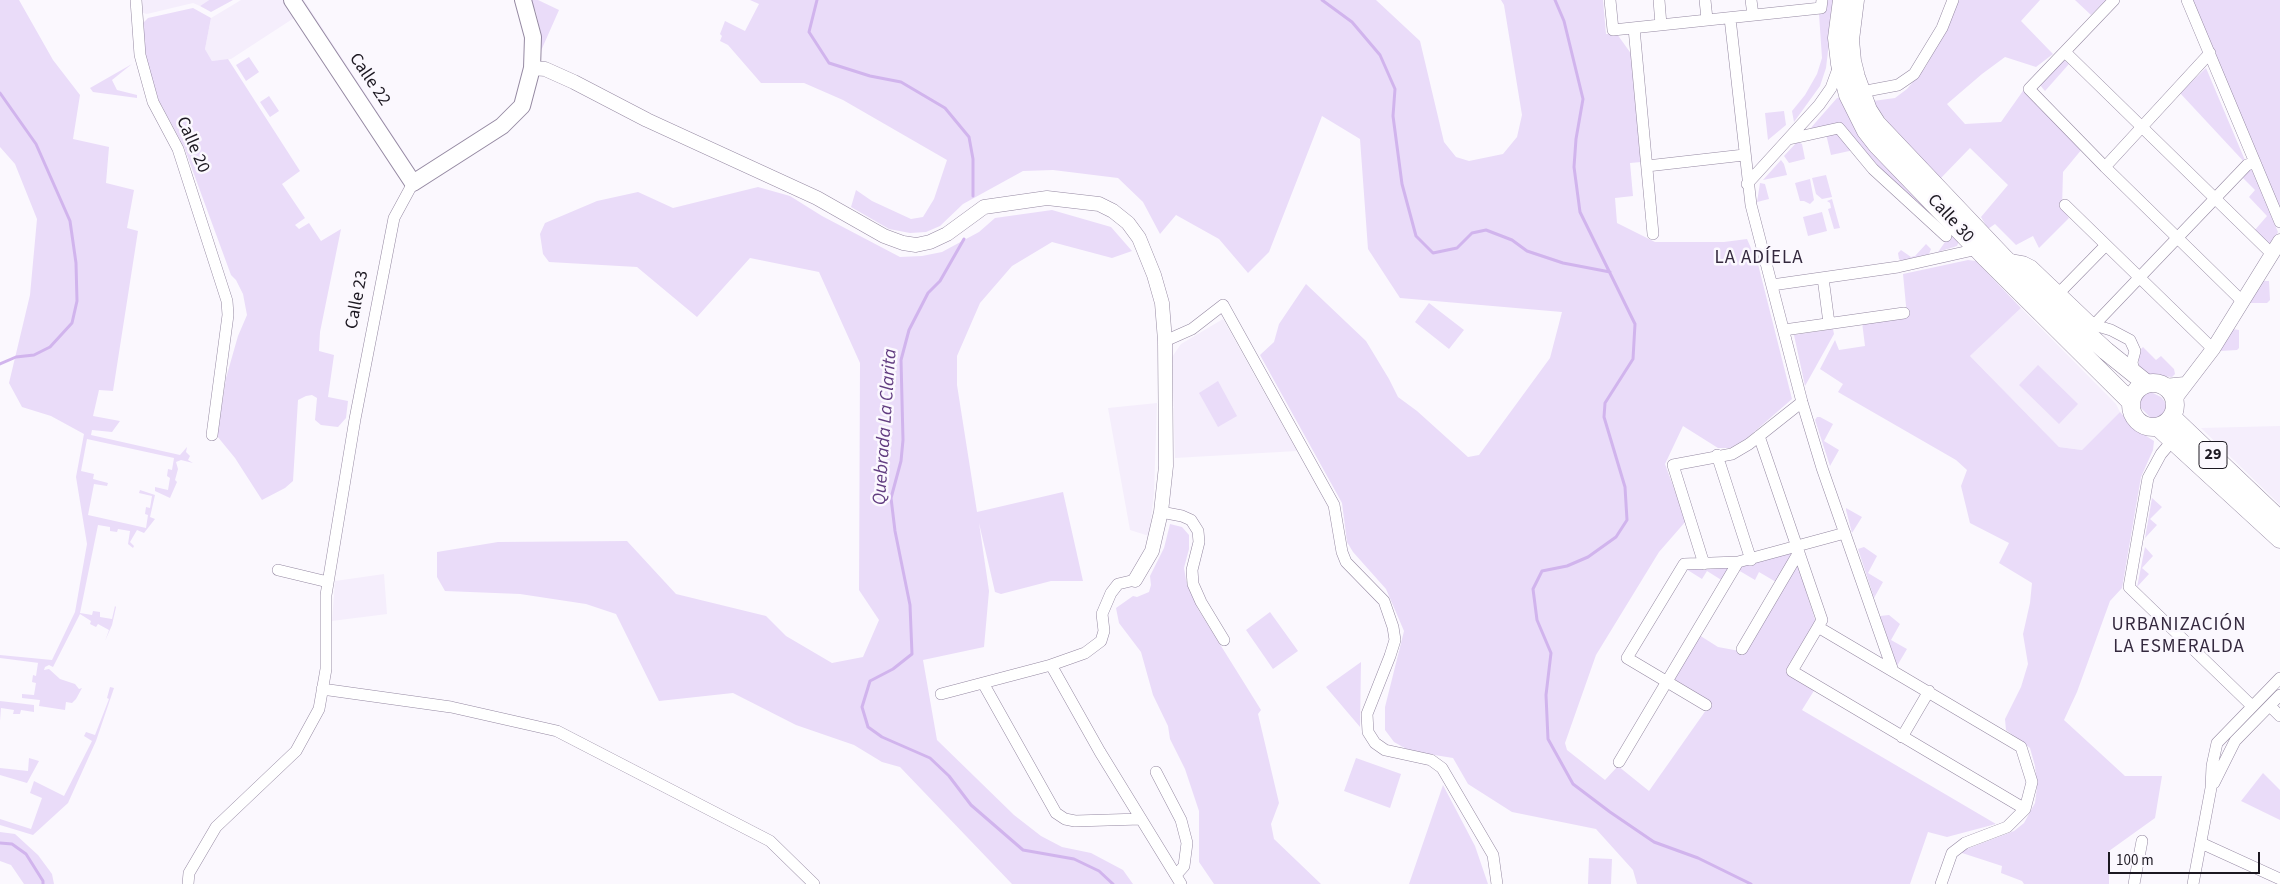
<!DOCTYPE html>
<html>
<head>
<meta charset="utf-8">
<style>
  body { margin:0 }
  #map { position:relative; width:2280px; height:884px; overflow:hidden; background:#fbf8fe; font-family:"Source Sans 3",sans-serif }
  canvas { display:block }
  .scale { position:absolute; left:2108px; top:852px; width:152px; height:22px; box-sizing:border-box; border:2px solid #1c1821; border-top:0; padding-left:6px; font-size:15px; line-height:18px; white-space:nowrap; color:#1c1821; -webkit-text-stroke:4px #fbf8fe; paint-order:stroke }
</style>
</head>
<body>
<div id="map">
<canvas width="2280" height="884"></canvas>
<div class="scale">100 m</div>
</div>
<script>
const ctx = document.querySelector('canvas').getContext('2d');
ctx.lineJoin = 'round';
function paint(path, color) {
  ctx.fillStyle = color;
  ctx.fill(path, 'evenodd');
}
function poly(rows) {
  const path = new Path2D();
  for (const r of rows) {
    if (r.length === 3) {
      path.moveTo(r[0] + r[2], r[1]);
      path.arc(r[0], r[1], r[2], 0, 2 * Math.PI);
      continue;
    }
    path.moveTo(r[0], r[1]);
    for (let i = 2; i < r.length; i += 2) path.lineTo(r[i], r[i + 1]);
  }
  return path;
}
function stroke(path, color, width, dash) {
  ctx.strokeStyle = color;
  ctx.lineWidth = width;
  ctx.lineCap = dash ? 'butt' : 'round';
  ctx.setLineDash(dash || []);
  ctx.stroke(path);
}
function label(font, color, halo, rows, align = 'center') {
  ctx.font = font + ' "Source Sans 3",sans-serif';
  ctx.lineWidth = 5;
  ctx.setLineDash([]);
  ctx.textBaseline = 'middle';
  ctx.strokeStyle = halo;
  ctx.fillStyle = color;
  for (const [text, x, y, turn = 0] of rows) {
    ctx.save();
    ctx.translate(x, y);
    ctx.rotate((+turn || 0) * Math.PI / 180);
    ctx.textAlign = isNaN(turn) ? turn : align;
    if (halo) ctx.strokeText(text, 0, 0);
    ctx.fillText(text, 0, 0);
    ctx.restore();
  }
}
paint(poly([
  [142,0,209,0,200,6,193,3,147,14,143,13],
  [241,0,304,0,415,169,399,178,294,18,231,59,212,61,205,49,211,18],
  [2021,308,2116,404,2120,412,2082,450,2059,447,1970,356],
  [1223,319,1297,451,1175,458,1172,357,1181,344],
  [1157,403,1154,493,1149,536,1130,530,1108,408],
  [2280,426,2280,505,2201,428],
  [384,574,387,614,332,621,335,581]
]), '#f5eefc');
paint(poly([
  [0,0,19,0,53,60,80,95,73,139,109,147,106,183,134,190,127,228,138,231,113,391,99,390,93,416,120,421,112,432,92,430,91,435,180,455,187,447,186,452,190,456,188,460,193,463,181,460,176,462,178,469,175,480,177,482,170,498,155,491,155,487,168,490,170,478,167,476,168,469,172,470,174,458,87,439,81,471,94,474,93,479,108,483,107,486,94,484,88,515,146,528,148,515,145,514,146,507,150,508,152,496,139,493,140,490,155,495,150,517,155,519,144,533,137,530,130,542,134,546,133,548,128,544,130,531,118,529,117,532,110,531,110,527,98,525,80,613,92,615,93,611,100,612,100,617,112,619,115,606,116,607,112,625,105,641,109,630,98,624,96,627,90,624,91,621,80,614,53,667,49,665,45,667,44,670,49,669,60,679,75,684,79,689,82,688,76,699,72,703,66,702,65,710,39,706,40,700,22,698,22,694,34,695,36,683,32,682,33,675,36,676,38,663,39,663,0,658,0,655,52,660,75,612,87,544,76,477,84,434,51,416,22,407,9,383,30,295,37,219,15,164,0,147],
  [209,0,233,0,211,12,200,6],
  [530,0,538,0,559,10,540,53,541,35,536,12],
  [750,0,1376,0,1420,41,1444,142,1456,157,1469,161,1503,154,1517,137,1522,115,1504,5,1501,0,1603,0,1606,34,1617,34,1632,55,1641,162,1630,163,1633,196,1615,198,1617,223,1655,242,1724,242,1747,239,1758,264,1792,399,1746,439,1730,448,1718,448,1683,426,1665,464,1686,521,1659,552,1596,655,1565,743,1567,750,1605,780,1618,766,1649,791,1711,703,1673,681,1699,635,1718,647,1745,652,1797,562,1816,623,1787,674,1815,689,1802,710,1996,824,1947,837,1928,832,1910,884,1637,884,1633,870,1596,829,1512,812,1468,784,1453,758,1410,751,1394,742,1385,730,1385,707,1404,631,1386,589,1353,552,1347,542,1342,503,1260,355,1274,342,1279,324,1306,284,1366,341,1389,379,1398,397,1417,411,1468,457,1479,455,1550,358,1562,312,1400,298,1368,249,1360,139,1322,116,1269,252,1248,273,1219,239,1176,215,1160,234,1143,202,1118,178,1053,170,1023,171,963,204,940,226,926,232,910,233,889,229,851,207,856,190,872,201,911,219,923,217,934,199,947,160,843,100,804,83,761,83,728,45,720,41,722,36,720,34,725,21,745,31,759,4],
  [1826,0,1834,0,1826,68,1820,86,1794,122,1792,111,1805,95,1817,74,1822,58,1819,14,1824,13],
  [1957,0,2040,0,2021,21,2053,54,2036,67,2005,57,1982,74,1947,104,1965,124,2001,122,2025,88,2082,149,2063,172,2062,208,2069,218,2039,248,2033,236,2016,245,1995,224,1988,229,1981,217,2008,185,1970,148,1940,179,1893,130,1873,101,1895,98,1907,89,1926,66,1946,30],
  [2075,0,2106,0,2091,15],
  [2193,0,2280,0,2280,209,2217,58],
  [193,8,211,18,205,49,212,61,228,59,300,171,282,184,305,218,295,225,299,229,309,223,321,241,341,229,320,332,319,351,334,355,328,397,348,401,346,418,338,427,321,425,315,420,317,398,312,395,306,396,298,400,293,481,285,488,262,500,235,458,217,436,226,378,238,336,247,315,243,294,236,280,231,275,184,147,158,99,145,54,143,23,148,18],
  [249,57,259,72,246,81,236,65],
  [2064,60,2069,64,2045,91,2040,85],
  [132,64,112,80,117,90,137,95,137,98,93,92,90,88],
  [2206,68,2247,165,2180,93],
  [269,96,279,111,270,117,260,102],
  [1840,97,1959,241,1957,246,1938,252,1950,235,1875,165,1840,123,1809,130,1837,98],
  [1784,111,1786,125,1768,140,1765,113],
  [1838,132,1854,150,1831,155,1826,134],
  [1797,142,1802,144,1805,159,1789,163,1784,156],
  [1781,160,1784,164,1787,175,1763,180],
  [2252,169,2278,232,2272,245,2269,245,2254,231,2267,216,2249,197,2255,190,2243,178,2249,170],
  [1826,175,1832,197,1822,199,1816,194,1812,178],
  [1810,179,1814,200,1810,204,1804,201,1800,201,1795,183],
  [1760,183,1765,184,1769,199,1757,202],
  [758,187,790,196,822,216,900,257,922,256,942,252,979,232,995,218,1052,210,1111,227,1132,251,1112,258,1052,242,1012,266,980,303,957,356,957,385,977,512,1063,492,1083,581,1051,581,1001,594,995,592,979,523,989,591,984,647,923,660,937,740,1014,815,1041,836,1062,847,1091,853,1123,870,1133,884,1012,884,900,767,882,762,854,745,796,725,733,693,659,701,616,614,586,604,520,594,445,591,437,577,437,552,498,542,627,541,676,594,766,616,786,636,832,663,863,657,879,620,859,590,860,363,819,272,750,258,697,317,637,267,549,262,543,254,540,234,545,223,597,201,638,192,673,208],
  [1832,199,1840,228,1834,229,1828,209,1831,208,1830,203,1827,201],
  [1822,212,1827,231,1808,236,1803,217],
  [1926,244,1931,249,1929,254,1902,261,1899,259,1898,253,1901,250,1911,257,1915,256],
  [1968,260,1976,261,2021,308,1970,356,2059,447,2082,450,2120,412,2137,430,2154,441,2153,450,2141,477,2122,588,2110,601,2077,692,2064,720,2125,776,2162,776,2155,818,2109,851,2109,884,2024,884,2022,881,2001,873,2002,866,1959,852,2014,831,2024,823,2035,803,2037,787,2035,766,2030,748,2006,730,2005,719,2021,687,2028,664,2023,634,2030,603,2032,583,1999,563,2009,543,1970,523,1961,486,1967,470,1956,460,1838,392,1843,384,1820,369,1835,340,1839,350,1865,346,1862,322,1907,316,1903,274],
  [2263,281,2269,281,2270,300,2267,303,2250,303],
  [1429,303,1464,330,1449,349,1415,322],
  [1833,329,1834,334,1805,386,1794,335],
  [2233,329,2239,330,2239,348,2237,350,2220,351],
  [2143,347,2156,360,2161,356,2174,369,2175,374,2172,377,2150,375,2139,367,2138,352],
  [2038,365,2078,404,2059,424,2019,385],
  [1218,381,1237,416,1218,427,1199,393],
  [2142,391,2149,391,2161,397,2165,402,2168,414,2163,419,2151,418,2141,408,2138,396],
  [1817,417,1820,417,1833,424,1824,441,1839,450,1830,466,1815,420],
  [2152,498,2162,507,2150,519,2157,525,2145,538],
  [1846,508,1862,517,1852,533,1846,510],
  [1170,524,1182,527,1189,535,1189,549,1184,568,1186,580,1198,609,1261,710,1258,714,1279,803,1271,824,1274,839,1321,884,1214,884,1199,862,1199,811,1185,769,1170,739,1168,726,1153,695,1141,652,1119,623,1116,608,1133,596,1137,597,1149,592,1151,585,1150,576,1164,548],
  [1864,547,1877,556,1868,573,1883,582,1874,598,1858,549],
  [2145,547,2153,556,2142,568,2149,574,2137,587],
  [1793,552,1776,582,1759,572,1755,580,1738,570,1742,564],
  [1732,566,1723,581,1707,571,1702,579,1686,569],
  [1270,612,1298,651,1273,669,1246,630],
  [1889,615,1900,624,1891,640,1907,649,1897,666,1880,616],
  [1361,662,1360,727,1326,687],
  [110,687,114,688,96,741,68,803,33,835,0,825,0,819,31,829,42,798,30,793,34,781,64,796,92,741,84,736,86,732,95,735,109,699,107,698],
  [0,701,34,705,34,712,21,710,20,714,13,714,14,710,1,708,0,721],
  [29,758,39,761,27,783,0,775,0,768,28,771],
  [1356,758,1401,774,1390,808,1344,791],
  [2263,773,2280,790,2280,820,2241,801],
  [1443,785,1475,846,1488,884,1409,884],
  [0,832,15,834,38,855,52,874,54,884,24,884,11,865,0,861],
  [1589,858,1612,859,1611,884,1588,884]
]), '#eadcf9');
stroke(poly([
  [817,0,809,32,829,63,870,76,901,82,945,108,969,137,973,159,973,196],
  [1322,0,1352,22,1380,55,1395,89,1393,116,1402,184,1416,236,1433,253,1457,248,1472,233,1486,230,1512,240,1527,251,1563,263,1610,272],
  [1555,0,1564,21,1583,99,1576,139,1574,167,1580,212,1635,324,1633,359,1605,403,1604,417,1625,487,1627,520,1616,537,1588,557,1567,566,1542,571,1533,589,1537,620,1551,653,1546,695,1548,739,1573,784,1610,812,1654,842,1698,858,1751,884],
  [0,93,36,144,70,221,76,263,77,301,72,323,50,347,34,355,16,357,0,364],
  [964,239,940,281,928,293,909,330,901,360,903,440,901,461,891,498,895,531,910,605,912,654,893,669,870,681,862,707,868,727,882,737,930,758,949,776,971,805,1023,850,1074,859,1099,871,1113,884],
  [0,843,12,844,26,854,43,881,43,884]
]), '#d1b4ed', 3);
const minor = poly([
  [136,0,140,55,153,102,178,149,227,301,228,315,212,435],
  [1610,0,1613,30,1821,8,1822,0],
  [1659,0,1661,25],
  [1705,0,1707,19],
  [1751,0,1753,15],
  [2114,0,2029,89,2105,167,2242,301],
  [2187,0,2280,222],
  [1730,18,1751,205,1802,402,1822,468,1893,671],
  [1634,28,1653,234],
  [2065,52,2272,254],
  [1861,92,1898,85,1914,74,1942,28,1953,0],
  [1789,139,1839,128,1873,169,1946,236],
  [1647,166,1744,155],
  [2105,167,2210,53],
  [1747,184,1819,105,1831,88,1839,66],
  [2065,205,2213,349],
  [2007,259,2024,262,2032,266,2094,325,2111,330,2130,340,2135,351,2132,362,2134,372],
  [1823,278,1829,323],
  [1772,285,1898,267,1978,249],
  [2060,292,2106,245],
  [2094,325,2247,165,2255,162],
  [1784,330,1904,313],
  [1165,341,1192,329,1223,305,1334,505,1342,552,1346,562,1384,601,1393,627,1395,640,1390,656,1367,714,1368,732,1375,743,1385,750,1431,760,1442,768,1493,855,1497,884],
  [1759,436,1822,620,1818,627],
  [2172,441,2161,454,2148,478,2129,587,2252,706],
  [1717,455,1751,560],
  [1161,512,1182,516,1191,520,1198,531,1199,542,1192,570,1193,584,1201,602,1224,640],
  [1704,564,1673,465,1732,454,1749,444,1802,402],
  [278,570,328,582],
  [1135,580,1118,584,1111,593,1102,614,1104,631,1101,641,1085,653,1051,665,1100,752,1181,884],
  [1742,649,1799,552],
  [983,683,1056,813,1065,819,1075,821,1141,819],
  [322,689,451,707,557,731,770,841,814,884],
  [941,694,1051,665],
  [1706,705,1627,658,1684,564,1738,562,1845,533],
  [2270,706,2280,716],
  [1902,737,1929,691],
  [1619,762,1738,562],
  [1156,772,1181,820,1187,843,1184,866,1176,875],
  [2214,783,2235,741,2280,695],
  [2201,843,2280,879],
  [188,884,189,873,216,827,296,751,319,709,326,669,326,595,355,419,394,218,413,183],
  [1941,884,1952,853,1965,843,2007,827,2025,809,2032,782,2021,747,1818,627,1792,671,2025,809],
  [2134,884,2142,841],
  [2193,884,2211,788,2212,766,2217,743,2280,678]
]);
const tertiary = poly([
  [532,68,545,69,574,82,647,120,817,198,884,236,903,243,916,245,930,242,947,234,984,207,1047,198,1099,204,1113,211,1128,223,1139,238,1154,275,1162,303,1165,341,1166,466,1161,512,1152,551,1135,580],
  [2164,386,2185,384],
  [2174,400,2213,349,2280,241]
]);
const secondary = poly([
  [292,0,413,183,502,126,522,106,532,68,533,37,523,0]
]);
const primary = poly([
  [1842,0,1837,38,1840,64,1848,95,1866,131,1877,145,1985,257,2131,402],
  [1855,0,1850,40,1852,61,1856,77,1868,110,1877,124,2005,259,2106,351,2147,384],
  [2153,405,22],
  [2172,417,2280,520],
  [2158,427,2280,539]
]);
stroke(minor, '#9589a2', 12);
stroke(tertiary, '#9589a2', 15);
stroke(secondary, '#9589a2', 18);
stroke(primary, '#9589a2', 19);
stroke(minor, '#fff', 11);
stroke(tertiary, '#fff', 14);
stroke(secondary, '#fff', 16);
stroke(primary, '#fff', 18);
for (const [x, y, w] of [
  [2213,455,28]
]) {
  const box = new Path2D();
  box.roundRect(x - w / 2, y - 13.5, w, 27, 4);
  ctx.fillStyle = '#fbf8fe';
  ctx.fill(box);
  stroke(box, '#1c1821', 1);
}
label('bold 16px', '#1c1821', null, [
  ["29",2213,455]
]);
label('18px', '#1c1821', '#fbf8fe', [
  ["Calle 22",369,80,56],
  ["Calle 20",192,145,67],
  ["Calle 30",1950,219,47],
  ["Calle 23",358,300,-79]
]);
ctx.letterSpacing = '1px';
label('19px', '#34293e', '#fbf8fe', [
  ["LA ADÍELA",1759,259],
  ["URBANIZACIÓN",2179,626],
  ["LA ESMERALDA",2179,648]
]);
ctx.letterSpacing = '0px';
label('italic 19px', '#623d81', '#fbf8fe', [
  ["Quebrada La Clarita",886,427,-86]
]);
</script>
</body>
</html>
